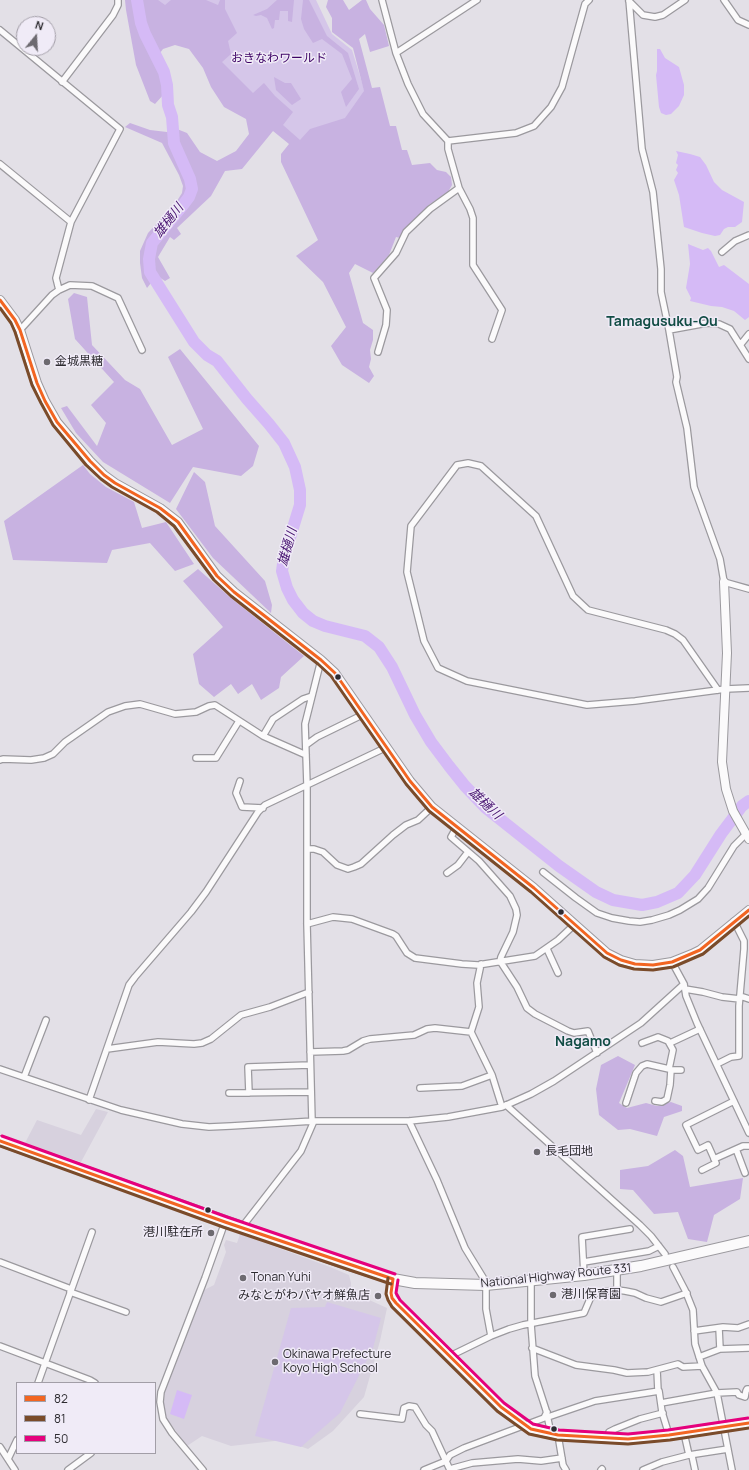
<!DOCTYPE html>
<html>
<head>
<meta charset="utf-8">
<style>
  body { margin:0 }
  #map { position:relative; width:749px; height:1470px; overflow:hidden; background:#e3e0e7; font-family:Manrope,sans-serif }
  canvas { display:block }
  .legend { position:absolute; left:16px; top:1382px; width:140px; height:72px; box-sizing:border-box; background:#f0ebf7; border:1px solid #a29ea7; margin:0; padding:5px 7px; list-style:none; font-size:12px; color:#2d2b30 }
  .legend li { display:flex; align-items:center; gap:8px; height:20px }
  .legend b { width:20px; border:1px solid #a29ea7 }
  .north { position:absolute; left:16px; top:16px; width:40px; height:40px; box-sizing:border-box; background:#f0ebf7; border:1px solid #a29ea7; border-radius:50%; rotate:18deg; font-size:11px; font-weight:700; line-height:16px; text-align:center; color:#2d2b30 }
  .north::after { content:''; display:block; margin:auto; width:14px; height:18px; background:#6d6a70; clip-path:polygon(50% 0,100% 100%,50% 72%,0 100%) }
</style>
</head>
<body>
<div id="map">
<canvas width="749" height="1470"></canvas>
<ul class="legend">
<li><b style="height:5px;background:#f26522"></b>82</li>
<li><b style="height:5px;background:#7a4b2a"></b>81</li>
<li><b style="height:5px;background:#e5007d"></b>50</li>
</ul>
<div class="north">N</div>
</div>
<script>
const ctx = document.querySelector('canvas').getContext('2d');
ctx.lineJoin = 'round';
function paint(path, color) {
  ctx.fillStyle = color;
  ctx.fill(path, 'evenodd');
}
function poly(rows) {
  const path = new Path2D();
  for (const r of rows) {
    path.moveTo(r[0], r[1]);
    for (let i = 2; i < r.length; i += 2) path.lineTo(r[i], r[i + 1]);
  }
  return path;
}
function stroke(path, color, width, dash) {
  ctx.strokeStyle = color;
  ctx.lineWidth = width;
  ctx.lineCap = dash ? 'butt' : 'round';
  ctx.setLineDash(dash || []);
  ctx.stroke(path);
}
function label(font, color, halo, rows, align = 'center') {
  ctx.font = font + ' Manrope,"Noto Sans JP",sans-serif';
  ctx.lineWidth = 3;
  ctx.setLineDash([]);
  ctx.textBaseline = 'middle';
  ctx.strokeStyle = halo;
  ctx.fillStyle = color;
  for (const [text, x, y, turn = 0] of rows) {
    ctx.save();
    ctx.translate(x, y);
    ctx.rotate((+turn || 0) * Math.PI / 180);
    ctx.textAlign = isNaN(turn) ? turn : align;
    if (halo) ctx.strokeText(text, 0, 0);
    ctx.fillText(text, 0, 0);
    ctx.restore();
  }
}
paint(poly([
  [96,1109,108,1112,81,1162,25,1143,37,1120,81,1135],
  [240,1234,330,1267,349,1275,351,1283,351,1290,356,1294,387,1308,380,1341,364,1397,333,1431,308,1449,283,1440,231,1446,202,1436,187,1446,165,1416,163,1409,165,1392,204,1290,214,1285,226,1252,224,1245,226,1240,237,1243]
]), '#d7d1de');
paint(poly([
  [156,0,316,0,332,34,352,50,365,92,348,117,292,146,216,67,169,9],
  [327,1302,381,1318,373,1348,340,1413,301,1447,255,1436,291,1308,325,1307]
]), '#d5c6e9');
paint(poly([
  [125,0,158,0,165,5,171,0,206,0,218,5,220,0,225,0,225,9,237,33,228,41,231,54,222,62,253,93,264,83,275,96,293,112,283,125,300,140,310,129,345,118,364,91,353,48,332,32,332,18,326,7,328,0,343,0,349,10,362,0,366,0,370,9,384,25,389,46,370,52,365,34,359,39,372,88,380,87,390,126,396,126,402,150,407,150,412,165,430,163,437,170,446,172,451,177,452,185,448,192,430,204,400,238,396,237,389,255,373,273,355,264,349,273,363,323,373,330,373,340,370,350,371,359,369,367,374,376,369,383,342,365,331,346,346,327,323,282,296,256,318,240,281,162,281,154,289,144,273,131,242,169,225,171,211,196,177,228,181,234,174,240,170,237,158,257,170,278,165,281,156,275,147,256,144,264,151,283,147,288,142,278,140,263,140,251,148,233,175,204,182,193,183,186,179,175,162,143,125,127,130,123,150,130,167,132,177,129,187,133,200,152,217,161,236,151,249,134,246,119,224,107,211,87,203,68,189,49,175,45,163,49,160,53,168,68,164,94,155,104,150,101,136,65,126,10],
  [277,0,294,0,292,22,288,21,288,11,280,11,279,20,275,20,274,28,272,29,267,18,261,15,256,16,253,15,267,9],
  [303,0,309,0,327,36,348,53,359,89,346,107,341,92,352,79,342,54,322,39,313,43,304,29,301,19],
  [274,77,285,83,291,83,301,99,292,105,276,90],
  [74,293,87,297,92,345,125,380,140,389,172,445,203,429,168,357,180,349,259,446,253,466,241,476,193,467,170,503,103,462,76,433,61,408,67,406,97,446,106,423,91,405,114,382,75,339,68,299],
  [83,465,90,474,106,487,134,502,142,528,166,522,194,564,175,571,150,543,112,550,107,563,13,560,4,521],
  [194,472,205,482,215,526,265,581,272,605,271,613,213,558,176,509],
  [198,569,232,599,304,656,281,677,279,688,261,700,252,684,238,694,231,684,214,697,199,684,193,654,223,627,183,581],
  [618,1056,635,1065,619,1103,627,1108,646,1103,657,1106,671,1102,682,1106,682,1111,664,1117,657,1136,630,1129,618,1130,599,1115,596,1089,601,1065],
  [675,1150,683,1156,690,1187,743,1178,740,1199,714,1215,707,1242,688,1239,678,1212,654,1214,633,1190,620,1189,620,1170,648,1166]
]), '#c8b2e1');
paint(poly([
  [657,49,660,49,665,58,679,67,684,85,684,95,679,106,671,114,666,115,661,113,659,107,656,75,657,71],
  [676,151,690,154,700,157,706,165,714,182,722,190,744,202,742,222,735,227,728,227,724,229,720,235,715,236,702,233,684,227,679,195,674,180,678,173,676,170,678,165,676,163,678,155],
  [688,244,703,250,708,248,711,251,719,267,724,265,749,284,749,317,745,320,734,311,722,307,711,306,690,301,691,298,686,288,690,264],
  [177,1390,192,1395,184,1419,170,1414]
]), '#d5baf6');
stroke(poly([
  [137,0,141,23,145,34,164,72,167,85,168,105,172,117,174,143,190,179,192,189,189,197,183,205,152,243,149,259,150,272,194,342,207,355,217,361,247,399,269,424,284,443,295,467,300,490,300,505,284,557,282,571,287,588,293,600,303,613,313,621,325,626,365,636,379,647,392,667,415,715,431,742,449,766,465,786,486,808,559,866,596,892,613,900,642,905,657,902,678,893,695,875,721,834,742,806,749,801]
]), '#d5baf6', 12);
const street = poly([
  [382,0,396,53,408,84,423,114,448,141,448,149,459,188,470,209,473,218,473,265,502,310,492,339],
  [629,0,642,149,653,192,661,269,661,292,669,330,677,377,676,382,687,428,694,487,720,559,724,582,749,589],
  [724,0,738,20,749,25],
  [629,1,643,15,655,17,663,15,685,0],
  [0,30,120,129,71,222,56,278,59,290],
  [396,53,477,0],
  [62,82,113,15,118,5,118,0],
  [448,141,516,133,534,126,551,107,562,87,585,4,589,0],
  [0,164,71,222],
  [722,252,735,241,749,235],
  [20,330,52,295,59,290,70,285,92,286,118,298,142,350],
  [669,330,707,323,719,324,730,329,749,359],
  [741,344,749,334],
  [378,352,386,325,387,310,374,278,396,253,406,232,430,209,459,188],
  [718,690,683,640,675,634,666,630,588,610,573,596,536,516,481,466,468,463,457,465,411,526,407,572,424,641,438,668,467,681,587,705,635,701,718,690,726,689,749,688],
  [263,736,273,719,303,699,312,696],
  [306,745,317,737,364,714],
  [196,758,216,758,239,721],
  [0,760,3,759,31,760,44,758,53,754,65,742,108,712,125,706,140,704,175,714,196,712,209,706,215,705,263,736,306,755],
  [240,781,236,793,242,807,263,808],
  [456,828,451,837,479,861,510,896,516,909,517,915,513,932,501,957,500,961,517,987,527,1008,535,1014,568,1031,574,1033,588,1031,597,1053],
  [307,849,314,849,323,852,337,865,348,869,354,867,361,864,393,835,406,825,418,820,432,807],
  [543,872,576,898,597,913,612,918,629,921,640,922,652,920,669,915,680,910,698,899,708,888,734,846,746,834],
  [447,873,458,865,468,852],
  [307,924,333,917,352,919,393,934,396,936,407,953,415,958,462,964,478,965,535,956,558,940,574,925],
  [547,949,558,973],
  [672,962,684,984,686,996,697,1023,749,1133],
  [481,964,477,983,479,1007,471,1032,492,1075,502,1107],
  [685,989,703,992,722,997,740,999],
  [740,996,749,999],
  [642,1043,658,1037,668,1041,673,1050,669,1069,671,1070,670,1085,667,1099,662,1102,655,1101],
  [670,1043,700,1029],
  [107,1049,158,1042,194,1044,202,1043,211,1039,241,1015,270,1007,309,992],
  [310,1052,343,1051,348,1050,363,1041,370,1039,414,1035,427,1029,435,1028,471,1032],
  [717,1064,731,1057,739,1056,739,1006,744,949,744,941,734,921],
  [0,1069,121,1110,182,1124,209,1127,231,1126,314,1121,409,1121,448,1117,502,1107,531,1094,554,1081,641,1023,684,984],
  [671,1070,681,1070],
  [24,1077,46,1020],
  [420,1088,462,1086,492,1075],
  [229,1093,311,1092],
  [249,1093,248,1067,310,1065],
  [89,1100,129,985,135,977,191,912,206,892,258,812,265,805,387,747],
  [626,1103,636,1073,642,1066,647,1064,669,1069],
  [506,1105,640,1225,651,1236,665,1254],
  [312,1121,307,924,307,785,305,724,321,660],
  [409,1121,437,1180,465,1248,484,1279,486,1285,486,1309,491,1336],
  [736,1149,745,1173],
  [714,1159,743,1146,749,1146],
  [702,1170,716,1163,708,1145,698,1150,686,1125,734,1101],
  [242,1227,301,1151,314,1121],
  [0,1262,71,1289],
  [584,1262,649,1251,659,1246],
  [673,1267,685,1290,693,1310,695,1344,702,1366,717,1393,732,1470],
  [617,1271,617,1290],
  [584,1275,582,1237,630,1229],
  [531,1281,531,1324,535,1376,546,1410,551,1434],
  [70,1292,126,1312],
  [719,1328,720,1349],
  [694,1331,723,1327,738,1328,749,1324],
  [0,1346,90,1380,95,1383],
  [532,1348,576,1365,614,1370,627,1373,648,1372,678,1364,683,1367,702,1366],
  [450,1356,491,1336,509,1329,523,1325,584,1313,590,1299,594,1294,600,1292,617,1290,625,1291,635,1293,646,1298,661,1302,687,1293],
  [699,1357,720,1349,749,1348],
  [657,1370,658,1391],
  [38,1383,92,1232],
  [661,1403,717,1393,737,1392,739,1395,745,1397,746,1391,747,1389,749,1389],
  [360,1414,402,1419,404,1408,409,1406,415,1407,426,1425,432,1431,450,1470],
  [548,1417,595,1401,659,1391,662,1412,669,1435],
  [684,1433,689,1455],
  [558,1435,563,1465,566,1470],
  [608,1438,609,1432,615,1429,640,1419,663,1413],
  [0,1447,15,1470],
  [692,1456,695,1470],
  [8,1459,17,1440],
  [450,1469,472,1463,518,1459,541,1461,562,1458],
  [68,1470,91,1453],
  [203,1470,172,1433,163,1419,160,1402,161,1392,205,1278,225,1222],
  [424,1470,446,1461,450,1455,464,1448,544,1418,547,1412],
  [601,1470,602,1469],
  [643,1470,662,1462,689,1455,728,1449]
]);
const secondary = poly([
  [0,300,15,320,20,330,37,383,45,401,57,422,90,461,104,475,115,483,160,508,178,522,217,576,234,592,321,660,335,673,410,781,432,807,534,888,607,953,621,960,635,964,653,965,672,962,692,954,700,950,749,910],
  [724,582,727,653,722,762,726,789,733,811,749,839],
  [393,1279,391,1293,392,1298,396,1303,501,1407,524,1425,531,1429,558,1435,628,1439,669,1435,749,1423]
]);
const highway = poly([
  [0,1141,346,1264,393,1279,415,1283,486,1285,584,1275,641,1266,749,1241]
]);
stroke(street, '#9b999e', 8);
stroke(secondary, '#9b999e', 10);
stroke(highway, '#9b999e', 12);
stroke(street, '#fbfafb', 5.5);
stroke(secondary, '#fbfafb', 8);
stroke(highway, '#fbfafb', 10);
stroke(poly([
  [0,300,15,320,20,330,37,383,45,401,57,422,90,461,104,475,115,483,160,508,178,522,217,576,234,592,321,660,335,673,410,781,432,807,534,888,607,953,621,960,635,964,653,965,672,962,700,950,749,910],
  [0,1141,225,1222,393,1279],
  [393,1279,391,1293,392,1298,396,1303,501,1407,531,1429,558,1435,628,1439,669,1435,749,1423]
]), '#f26522', 3);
stroke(poly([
  [0,308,11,323,15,332,32,385,41,403,53,425,86,465,101,479,112,487,157,512,174,526,214,580,231,596,318,664,331,676,406,784,429,811,531,892,604,957,619,965,634,969,653,970,673,967,703,954,749,916],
  [0,1146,223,1227,391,1284],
  [388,1278,386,1294,388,1300,392,1307,497,1411,529,1434,557,1440,628,1444,670,1440,749,1428]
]), '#7a4b2a', 3);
stroke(poly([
  [2,1136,227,1217,395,1274],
  [398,1280,396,1293,400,1300,504,1403,533,1424,559,1430,628,1434,668,1430,748,1418]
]), '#e5007d', 3);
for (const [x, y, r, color] of [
  [47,362,4,"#6d6a70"],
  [338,677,3.5,"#2d2b30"],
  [561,912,3.5,"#2d2b30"],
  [537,1152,4,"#6d6a70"],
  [208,1210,3.5,"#2d2b30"],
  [211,1233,4,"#6d6a70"],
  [243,1278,4,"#6d6a70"],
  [553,1295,4,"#6d6a70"],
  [378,1296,4,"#6d6a70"],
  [275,1362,4,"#6d6a70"],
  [554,1429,3.5,"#2d2b30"]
]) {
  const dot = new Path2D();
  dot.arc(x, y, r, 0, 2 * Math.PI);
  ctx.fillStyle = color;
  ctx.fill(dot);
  stroke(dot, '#f0ebf7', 1.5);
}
label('12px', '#3d0265', '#f0ebf7', [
  ["おきなわワールド",279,59]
]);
label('12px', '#2d2b30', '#f0ebf7', [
  ["金城黒糖",55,362],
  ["長毛団地",545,1152],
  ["港川駐在所",203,1233,"right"],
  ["Tonan Yuhi",251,1278],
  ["港川保育園",561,1295],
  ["みなとがわパヤオ鮮魚店",370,1296,"right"],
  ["Okinawa Prefecture",283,1355],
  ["Koyo High School",283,1369]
], 'left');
label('12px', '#2d2b30', '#f0ebf7', [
  ["National Highway Route 331",556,1276,-6]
]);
label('italic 13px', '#481371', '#f0ebf7', [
  ["雄樋川",169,221,-52],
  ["雄樋川",288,547,-75],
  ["雄樋川",485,804,43]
]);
label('bold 14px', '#124d45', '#f0ebf7', [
  ["Tamagusuku-Ou",662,322],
  ["Nagamo",583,1042]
]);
</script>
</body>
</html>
